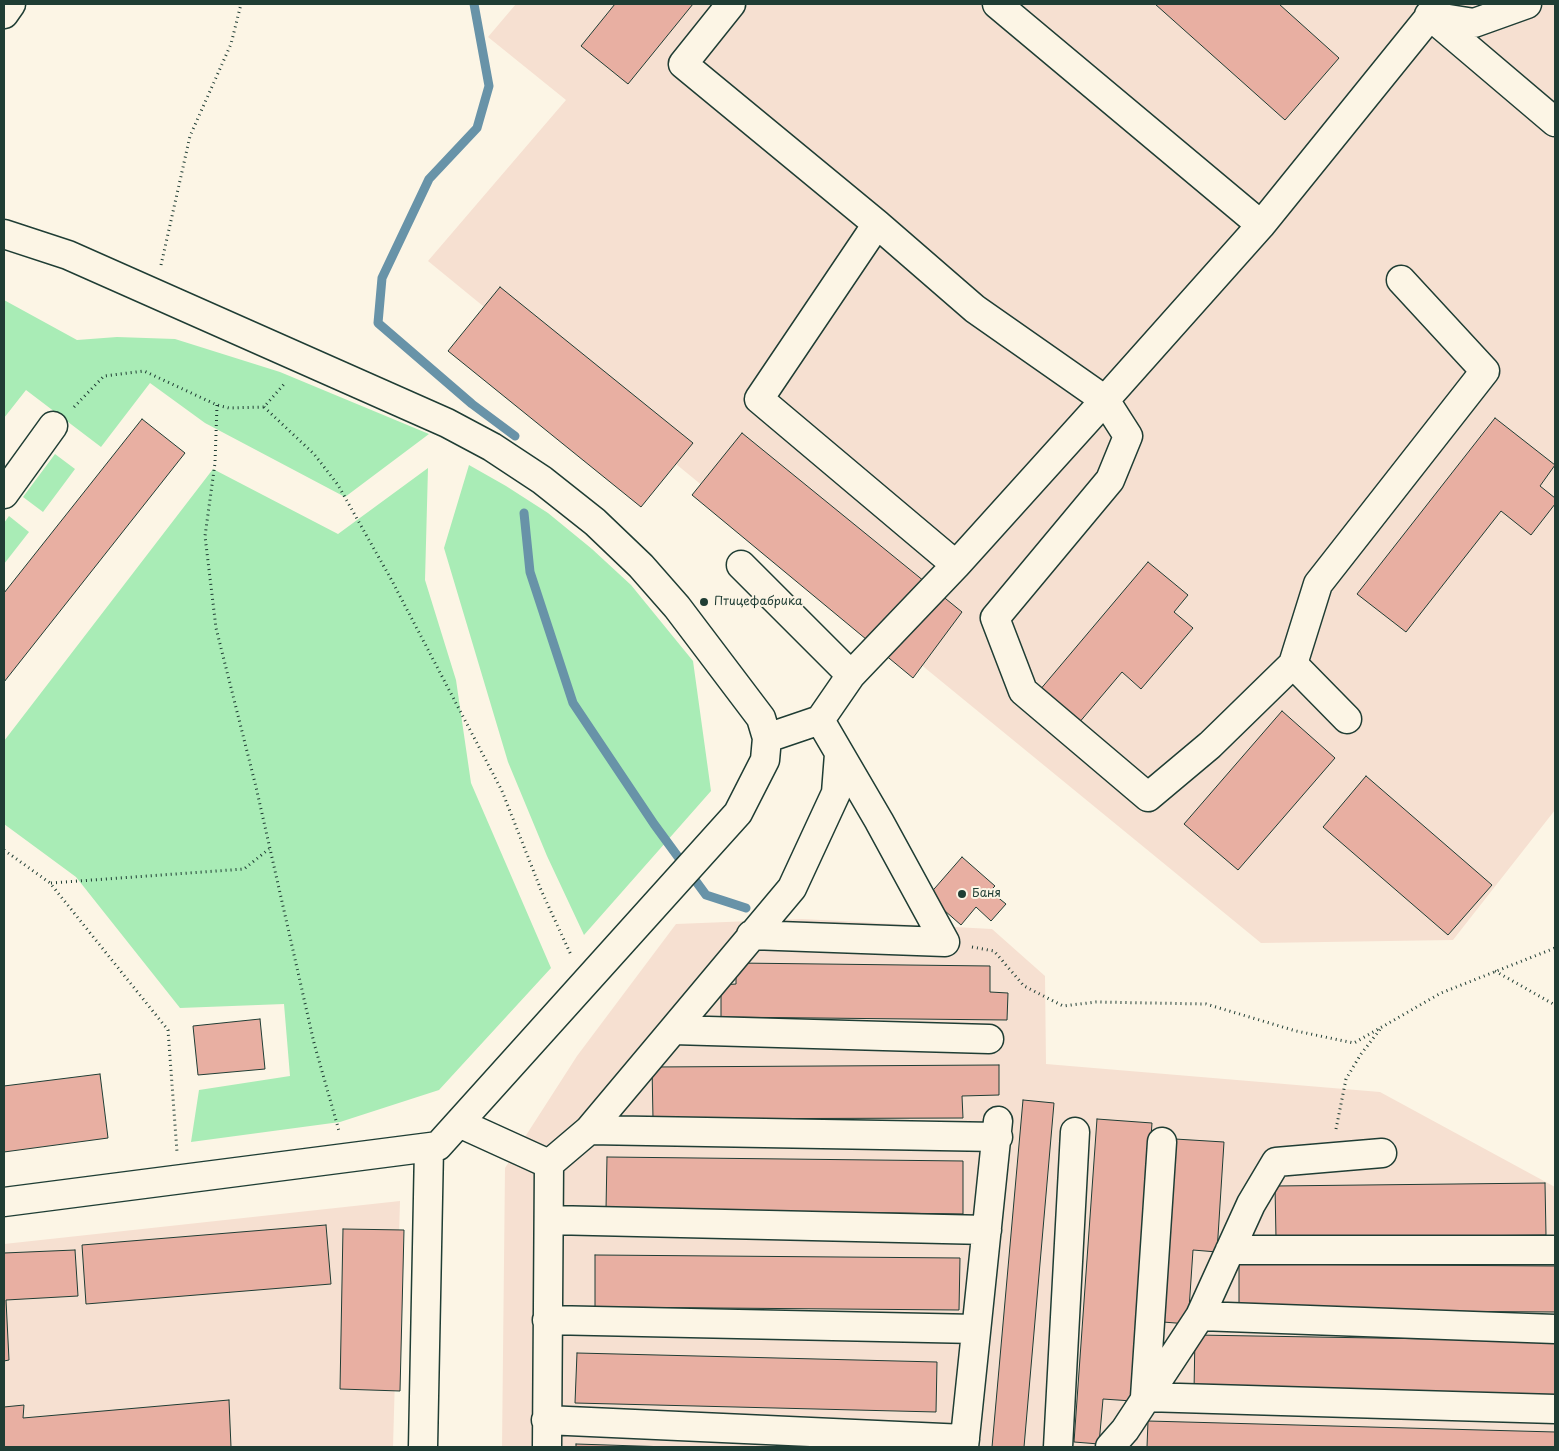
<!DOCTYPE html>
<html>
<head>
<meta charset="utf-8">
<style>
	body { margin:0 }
	#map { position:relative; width:1559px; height:1451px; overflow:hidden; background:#fcf5e5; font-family:"Playpen Sans",sans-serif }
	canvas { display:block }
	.frame { position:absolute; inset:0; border:5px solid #1f3d34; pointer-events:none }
</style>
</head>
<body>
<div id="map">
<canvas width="1559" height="1451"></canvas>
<div class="frame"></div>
</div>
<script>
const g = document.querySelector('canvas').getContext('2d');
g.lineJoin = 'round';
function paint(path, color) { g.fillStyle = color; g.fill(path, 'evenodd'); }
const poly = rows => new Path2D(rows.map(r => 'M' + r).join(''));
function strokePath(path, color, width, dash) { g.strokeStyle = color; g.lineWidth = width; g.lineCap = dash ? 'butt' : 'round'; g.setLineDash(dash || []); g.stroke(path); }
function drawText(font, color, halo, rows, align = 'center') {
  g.font = font + ' "Playpen Sans",sans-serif'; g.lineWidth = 4; g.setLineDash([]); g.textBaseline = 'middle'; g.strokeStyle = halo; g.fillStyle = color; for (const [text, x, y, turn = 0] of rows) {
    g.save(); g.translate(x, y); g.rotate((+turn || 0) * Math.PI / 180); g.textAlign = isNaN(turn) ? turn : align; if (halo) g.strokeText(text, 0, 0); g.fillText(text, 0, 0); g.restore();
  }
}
paint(poly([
	[516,4,1555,4,1555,810,1453,940,1261,943,428,261,566,100,488,37],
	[802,919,992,929,1045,976,1046,1064,1380,1092,1555,1187,1555,1447,502,1447,505,1168,577,1056,676,924],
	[400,1201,393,1447,4,1447,4,1244]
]), '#f6e0d1');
paint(poly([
	[4,300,77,340,117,337,175,339,280,372,429,434,345,497,205,423,150,383,101,447,26,390,4,418],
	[55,454,75,469,43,512,23,497],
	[469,465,506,486,548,513,592,549,631,585,693,661,711,791,584,935,547,856,508,762,444,548],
	[428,468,425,580,456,680,471,783,551,968,439,1090,340,1122,191,1142,199,1090,290,1076,284,1004,180,1008,76,877,4,824,4,741,213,469,338,534],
	[9,516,29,532,4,564,4,523]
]), '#a9ecb6');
strokePath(poly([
	[474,4,489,86,477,128,429,179,382,278,378,323,472,404,515,436],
	[524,513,530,572,573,703,654,824,706,895,746,908]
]), '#6893a8', 9);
const building = poly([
	[615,4,693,4,628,84,581,46,615,4],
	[1155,4,1279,4,1339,58,1285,120,1155,4],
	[500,287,693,443,641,507,448,351,500,287],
	[1495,418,1555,465,1540,486,1555,498,1555,504,1531,535,1501,511,1406,632,1357,594,1495,418],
	[142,419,185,453,4,682,4,593,142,419],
	[742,433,962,612,913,678,692,495,742,433],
	[1148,562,1188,595,1174,612,1193,628,1141,689,1122,672,1078,724,1039,691,1148,562],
	[1282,711,1335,758,1238,870,1184,824,1282,711],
	[1366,776,1492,885,1448,935,1323,827,1366,776],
	[962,857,995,886,990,891,1006,904,991,921,976,907,961,925,928,896,962,857],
	[736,963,990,966,990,992,1008,993,1007,1020,721,1017,721,985,736,984,736,963],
	[260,1019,265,1069,198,1075,193,1026,260,1019],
	[999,1065,999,1095,962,1096,963,1118,653,1119,652,1067,999,1065],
	[100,1074,108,1138,4,1152,4,1086,100,1074],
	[1023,1100,1054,1103,1024,1447,992,1447,1023,1100],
	[1097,1119,1152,1123,1132,1401,1103,1399,1099,1444,1074,1442,1097,1119],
	[1175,1139,1224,1142,1217,1252,1193,1250,1188,1324,1163,1322,1175,1139],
	[607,1157,963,1161,963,1214,606,1209,607,1157],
	[1545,1183,1546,1235,1276,1238,1275,1186,1545,1183],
	[326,1225,331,1284,86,1304,82,1245,326,1225],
	[343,1229,404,1230,400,1391,340,1389,343,1229],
	[75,1250,78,1296,6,1300,9,1360,4,1361,4,1253,75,1250],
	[595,1255,960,1258,959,1310,595,1307,595,1255],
	[1239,1264,1555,1266,1555,1312,1239,1310,1239,1264],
	[1195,1335,1555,1341,1555,1397,1194,1391,1195,1335],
	[577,1353,937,1362,936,1412,575,1403,577,1353],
	[229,1400,231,1447,4,1447,4,1407,24,1405,23,1418,229,1400],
	[1148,1421,1555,1432,1555,1447,1147,1447,1148,1421],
	[576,1444,669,1447,576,1447,576,1444]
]);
paint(building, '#e8afa2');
strokePath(building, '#1f3d34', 1);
const minor = poly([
	[731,4,683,64,877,224,759,399,956,565,1105,400,1128,436,1110,480,995,618,1023,691,1148,797,1210,745,1293,664],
	[997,4,1261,225,1430,16,1474,23,1527,4],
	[4,14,11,4],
	[1429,15,1555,122],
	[877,224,975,309,1105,400,1261,225],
	[4,234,68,255,447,423,492,447,542,480,595,522,641,566,677,607,761,718,767,738,765,760,738,813,438,1146,4,1202],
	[4,494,53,426],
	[741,565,851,675,820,720,767,738],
	[851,675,956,565],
	[1347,719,1293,664,1318,584,1485,371,1401,280],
	[820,720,879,821,945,942],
	[751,935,945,942],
	[673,1030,792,888,836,793,839,754],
	[459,1123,549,1164,547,1447],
	[589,1130,998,1137],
	[1162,1142,1145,1397,1555,1409],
	[549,1164,589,1130,673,1030,989,1039],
	[550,1220,987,1230],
	[1230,1250,1555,1250],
	[1200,1316,1555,1329],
	[547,1320,976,1329],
	[546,1420,965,1439],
	[423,1447,429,1148],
	[964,1447,998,1121],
	[1058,1447,1075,1132],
	[1110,1447,1125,1430,1200,1316,1251,1204,1276,1162,1382,1153]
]);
strokePath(minor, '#1f3d34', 31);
strokePath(poly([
	[161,265,190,136,231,44,241,4],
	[217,405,215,463,205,536,216,628,256,787,314,1043,339,1131],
	[74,407,104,376,144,371,217,405,229,408,264,407,285,383],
	[264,407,314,454,338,485,391,579,502,791,541,890,571,955],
	[4,850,50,883,168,1030,177,1152],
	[51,883,244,869,269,849],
	[972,947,994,951,1024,986,1063,1006,1096,1002,1206,1004,1296,1031,1354,1043,1441,993,1555,948],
	[1495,971,1555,1005],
	[1336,1129,1346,1079,1361,1054,1382,1027]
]), '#1f3d34', 3, [1, 4]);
strokePath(minor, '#fcf5e5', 28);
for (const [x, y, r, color] of [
	[704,602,5,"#1f3d34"],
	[962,894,5,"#1f3d34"]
]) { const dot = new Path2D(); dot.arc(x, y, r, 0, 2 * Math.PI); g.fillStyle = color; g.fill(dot); strokePath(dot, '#fcf5e5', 2); }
drawText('12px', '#1f3d34', '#fcf5e5', [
	["Птицефабрика",714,602],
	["Баня",972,894]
], 'left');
</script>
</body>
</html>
